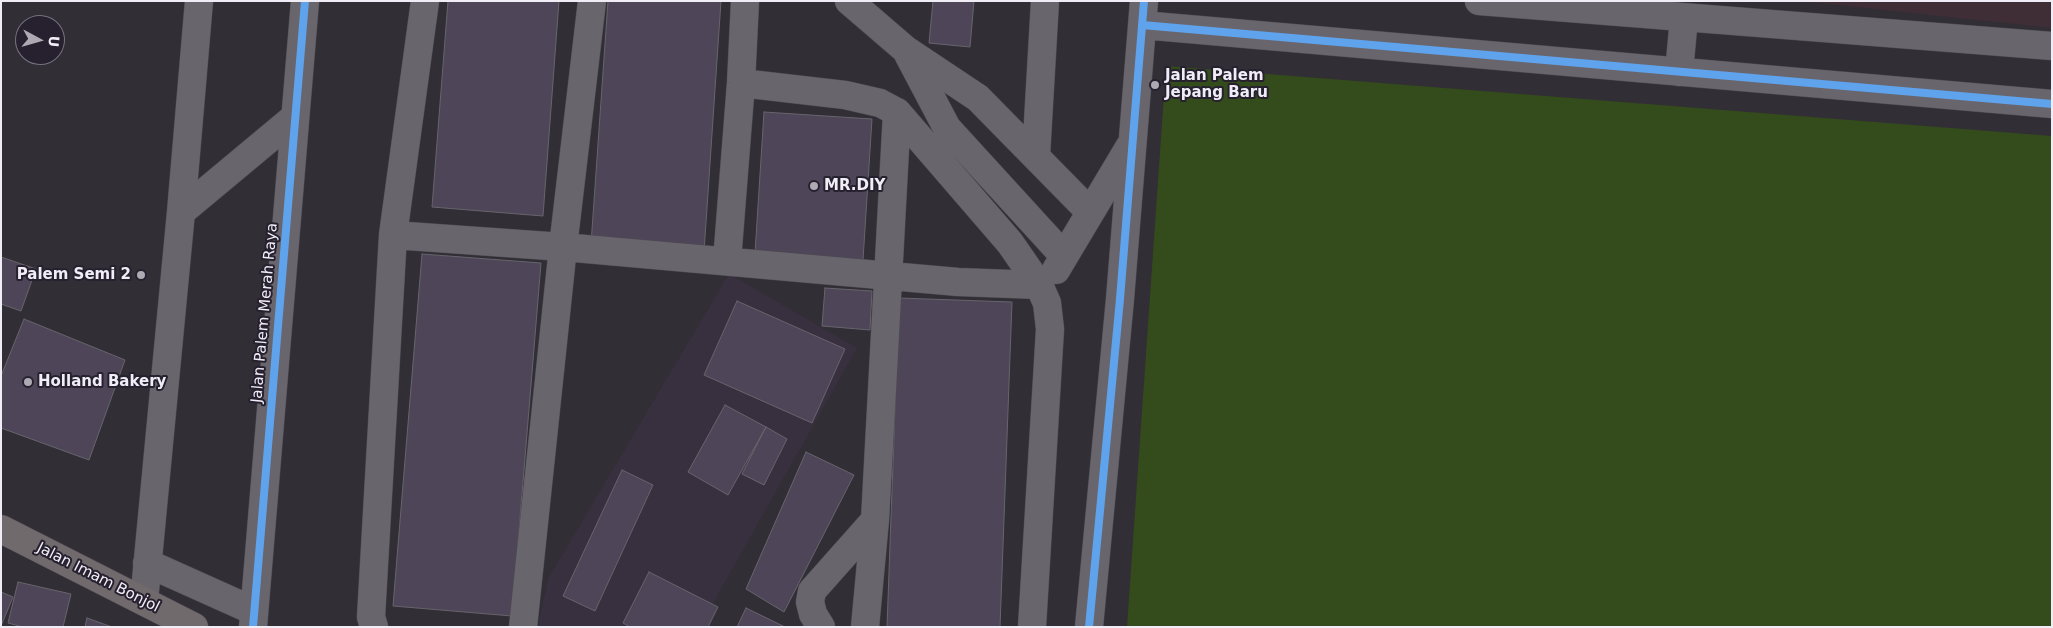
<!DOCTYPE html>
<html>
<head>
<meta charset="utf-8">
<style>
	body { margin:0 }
	#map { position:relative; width:2053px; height:628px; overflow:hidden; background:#312e36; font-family:"DejaVu Sans",sans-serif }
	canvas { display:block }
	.frame { position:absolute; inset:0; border:2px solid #f1edf7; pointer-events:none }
	.north { position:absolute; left:15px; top:15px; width:50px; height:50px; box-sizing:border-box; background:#26202f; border:1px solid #77727f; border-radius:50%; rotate:96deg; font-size:14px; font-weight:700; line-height:20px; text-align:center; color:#f1edf7 }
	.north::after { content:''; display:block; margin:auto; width:18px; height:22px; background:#aeaab3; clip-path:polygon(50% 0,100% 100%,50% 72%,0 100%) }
</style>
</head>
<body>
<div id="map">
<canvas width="2053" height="628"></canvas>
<div class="frame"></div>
<div class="north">U</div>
</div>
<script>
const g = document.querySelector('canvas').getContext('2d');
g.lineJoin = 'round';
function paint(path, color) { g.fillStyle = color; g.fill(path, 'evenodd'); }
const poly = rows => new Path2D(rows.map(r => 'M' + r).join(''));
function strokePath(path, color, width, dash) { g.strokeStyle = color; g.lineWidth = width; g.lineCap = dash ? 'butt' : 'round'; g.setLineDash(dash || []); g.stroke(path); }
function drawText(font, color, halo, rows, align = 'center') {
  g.font = font + ' "DejaVu Sans",sans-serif'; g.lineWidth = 4; g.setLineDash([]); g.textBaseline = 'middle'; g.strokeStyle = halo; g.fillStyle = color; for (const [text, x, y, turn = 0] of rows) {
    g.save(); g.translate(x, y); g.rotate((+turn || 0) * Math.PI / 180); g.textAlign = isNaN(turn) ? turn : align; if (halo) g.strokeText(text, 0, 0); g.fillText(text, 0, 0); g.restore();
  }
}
paint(poly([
	[1800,1,2052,1,2052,28]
]), '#3f2e35');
paint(poly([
	[729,274,857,348,714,601,701,627,538,627,548,579]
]), '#39303f');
paint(poly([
	[1166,66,2052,136,2052,627,1127,627]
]), '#344b1b');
const building = poly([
	[448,1,559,1,543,216,432,207,448,1],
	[608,1,721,1,704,252,591,244,608,1],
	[933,1,974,1,970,47,929,43,933,1],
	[764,112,872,119,863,260,755,253,764,112],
	[422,254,541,263,512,616,393,606,422,254],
	[1,257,36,269,21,311,1,304,1,257],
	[825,288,872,291,870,330,822,326,825,288],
	[899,298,1012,302,1000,627,887,627,899,298],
	[737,301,845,349,812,423,704,375,737,301],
	[24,319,125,360,89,460,1,428,1,376,24,319],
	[725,405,766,427,728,495,688,472,725,405],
	[766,427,787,439,764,485,742,474,766,427],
	[806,452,854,475,784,612,746,589,806,452],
	[622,470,653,485,595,611,563,596,622,470],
	[649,572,718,607,708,627,630,627,623,623,649,572],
	[18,582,71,594,63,627,23,627,8,623,18,582],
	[1,592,13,597,1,626,1,592],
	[746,608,785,627,737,627,746,608],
	[87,618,112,627,85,627,87,618]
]);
paint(building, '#4e4658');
strokePath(building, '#67646c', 1);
const minor = poly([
	[849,1,906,50,978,98,1090,212],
	[1479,1,2052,46],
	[1142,25,2052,104],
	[908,54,947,128,1064,256],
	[1679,72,1684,18],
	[741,83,845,95,880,103,897,112,1010,243,1039,285,1047,303,1050,329,1032,627],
	[1036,156,1045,1],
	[181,212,295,117],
	[393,235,563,247,958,282,1039,285],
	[727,261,741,83,745,1],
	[1056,270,1130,146],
	[147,563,254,611],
	[144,601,181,212,199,1],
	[253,627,305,1],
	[374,627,371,617,393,235,425,1],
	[523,627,563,247,592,1],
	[821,627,813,614,810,602,812,591,875,520],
	[865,627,875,520,897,112],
	[1089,627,1120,299,1144,1]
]);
const major = poly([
	[1,529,194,627]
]);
strokePath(minor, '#4d4a51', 29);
strokePath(major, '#4d4a51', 29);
strokePath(minor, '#68656c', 28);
strokePath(major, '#716a6c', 28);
strokePath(poly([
	[1142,25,2052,104],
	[253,627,305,1],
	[1089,627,1120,299,1144,1]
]), '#60a3ed', 8);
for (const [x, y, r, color] of [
	[1155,85,5,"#aeaab3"],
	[814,186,5,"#aeaab3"],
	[141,275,5,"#aeaab3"],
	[28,382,5,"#aeaab3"]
]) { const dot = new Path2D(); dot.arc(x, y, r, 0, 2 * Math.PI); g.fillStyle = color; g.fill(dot); strokePath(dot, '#26202f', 2); }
drawText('bold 15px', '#f1edf7', '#26202f', [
	["Jalan Palem",1165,76],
	["Jepang Baru",1165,93],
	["MR.DIY",824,186],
	["Palem Semi 2",131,275,"right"],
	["Holland Bakery",38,382]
], 'left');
drawText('15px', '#f1edf7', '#26202f', [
	["Jalan Palem Merah Raya",265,313,-85],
	["Jalan Imam Bonjol",98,578,27]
]);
</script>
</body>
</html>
